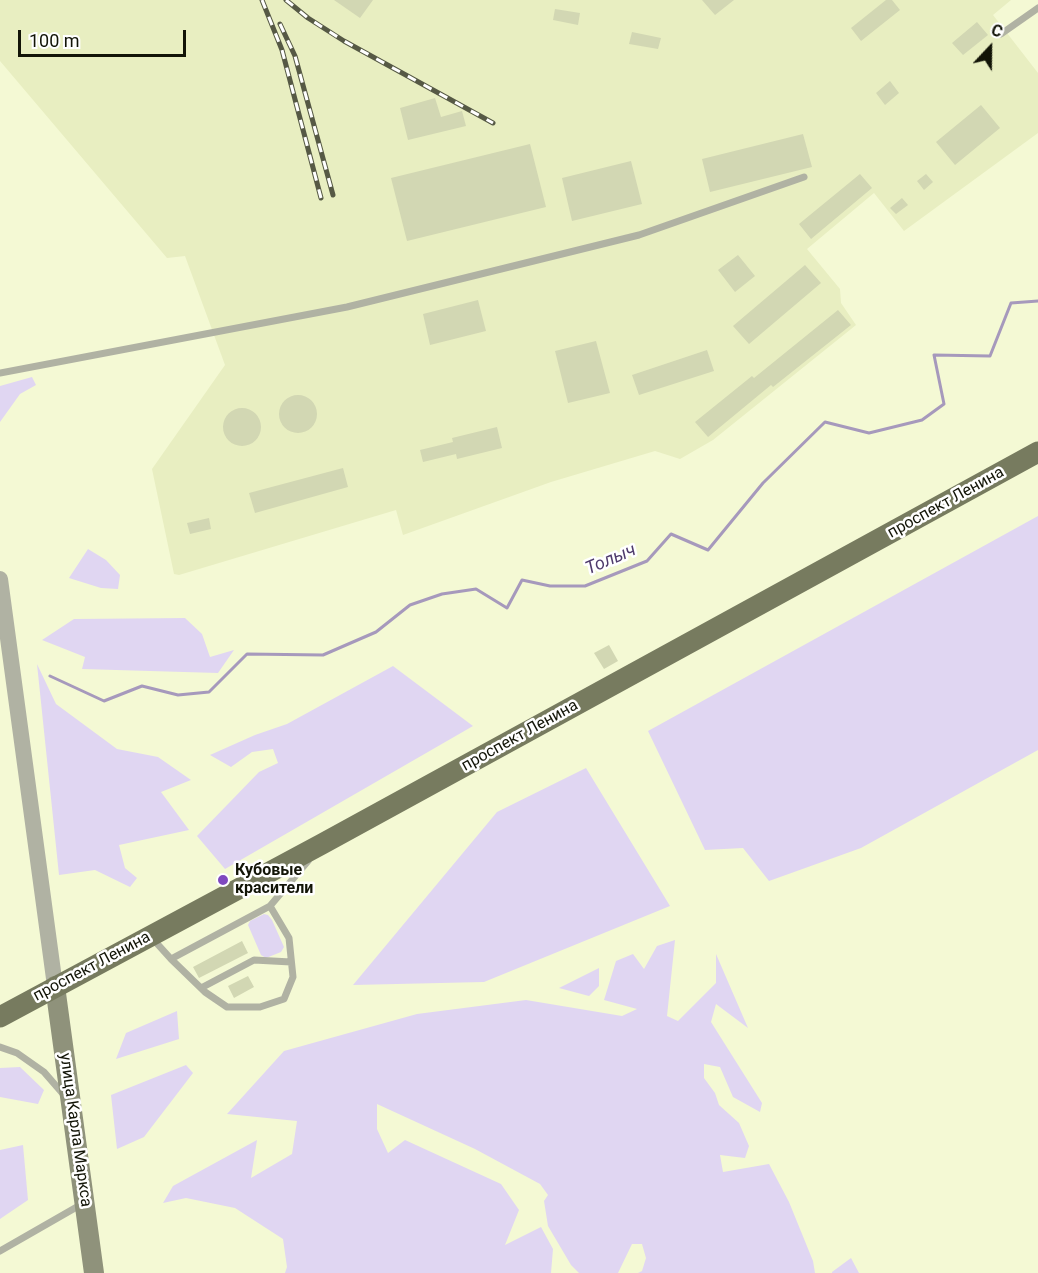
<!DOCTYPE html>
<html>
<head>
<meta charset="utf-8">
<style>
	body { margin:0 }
	#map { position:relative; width:1038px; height:1273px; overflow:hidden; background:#f4f9d4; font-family:Roboto,sans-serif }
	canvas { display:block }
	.north { position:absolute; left:960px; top:18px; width:60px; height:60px; -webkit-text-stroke:4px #fff; paint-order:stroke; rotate:22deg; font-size:16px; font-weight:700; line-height:24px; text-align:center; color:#121407 }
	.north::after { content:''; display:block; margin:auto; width:21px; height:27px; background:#121407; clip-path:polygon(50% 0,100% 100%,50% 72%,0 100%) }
	.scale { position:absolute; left:18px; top:30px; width:168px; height:27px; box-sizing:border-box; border:3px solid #121407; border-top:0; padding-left:8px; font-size:18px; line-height:21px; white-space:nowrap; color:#121407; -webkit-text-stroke:4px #fff; paint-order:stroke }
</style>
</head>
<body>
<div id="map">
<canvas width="1038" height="1273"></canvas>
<div class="north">С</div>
<div class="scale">100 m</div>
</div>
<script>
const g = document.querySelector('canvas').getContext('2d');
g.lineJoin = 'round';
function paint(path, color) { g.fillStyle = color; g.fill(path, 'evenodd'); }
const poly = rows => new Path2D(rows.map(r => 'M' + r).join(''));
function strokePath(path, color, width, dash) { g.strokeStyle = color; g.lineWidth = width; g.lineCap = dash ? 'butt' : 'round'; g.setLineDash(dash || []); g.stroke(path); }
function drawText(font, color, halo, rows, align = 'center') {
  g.font = font + ' Roboto,sans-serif'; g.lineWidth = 5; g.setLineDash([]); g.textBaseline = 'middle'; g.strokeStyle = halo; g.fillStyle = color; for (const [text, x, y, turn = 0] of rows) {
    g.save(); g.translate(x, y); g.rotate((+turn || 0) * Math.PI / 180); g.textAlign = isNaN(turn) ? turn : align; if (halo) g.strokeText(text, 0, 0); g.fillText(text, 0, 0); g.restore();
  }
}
paint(poly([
	[0,0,1011,0,993,15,1038,73,1038,133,904,231,874,193,807,249,840,289,841,303,856,325,713,440,680,459,655,451,551,482,403,535,396,510,179,575,174,574,152,469,225,365,185,256,167,258,0,61]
]), '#e8eec1');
paint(poly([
	[32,377,36,385,20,394,0,422,0,386],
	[1038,516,1038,750,861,848,769,881,743,848,705,850,648,731],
	[88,549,106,560,120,575,118,589,101,588,69,578],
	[185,618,202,634,210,657,234,650,218,673,82,669,85,657,42,640,74,619],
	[37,664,56,704,117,749,158,757,191,780,161,792,189,830,119,845,125,868,137,878,130,887,95,870,59,875],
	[393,666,473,726,225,869,197,836,259,772,278,763,273,749,252,752,231,767,210,755,255,735,287,724],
	[586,768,670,906,484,982,353,985,497,812],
	[264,914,268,915,272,920,284,947,281,952,266,958,261,955,248,925,250,921],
	[675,940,667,1016,678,1021,716,983,716,954,748,1028,716,1004,711,1022,762,1103,760,1112,733,1097,720,1067,704,1064,704,1078,715,1093,719,1105,739,1123,749,1146,745,1158,720,1155,723,1172,769,1164,789,1202,813,1261,815,1273,638,1273,642,1271,646,1258,642,1244,632,1244,618,1273,579,1273,571,1265,548,1226,544,1201,548,1195,540,1184,475,1149,377,1104,377,1129,388,1153,405,1140,501,1184,519,1210,505,1245,541,1227,553,1249,551,1273,285,1273,287,1267,283,1239,235,1208,186,1198,163,1203,173,1186,257,1140,251,1178,292,1154,297,1121,227,1114,284,1051,417,1014,526,1000,622,1016,637,1009,604,1000,616,961,633,954,644,969,657,946],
	[599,968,599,986,589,996,559,988],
	[177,1011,179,1039,116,1059,126,1033],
	[186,1065,193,1073,144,1137,117,1149,111,1095],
	[20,1067,44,1090,38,1104,0,1097,0,1068],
	[23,1145,28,1200,0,1219,0,1150],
	[851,1258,859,1273,832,1273,832,1272]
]), '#e0d6f2');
strokePath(poly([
	[50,676,104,701,142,686,178,695,209,692,247,654,323,655,376,632,410,605,442,594,476,589,507,608,522,580,550,586,585,586,647,561,671,534,708,550,763,483,825,422,869,433,922,420,944,404,934,355,990,356,1011,303,1038,301]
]), '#a699bc', 3);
paint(poly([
	[334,0,373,0,360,18],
	[702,0,734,0,715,15],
	[886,0,892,0,900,10,861,41,851,28],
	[555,9,580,13,578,25,553,20],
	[977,22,988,35,963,55,952,43],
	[632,32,661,38,658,49,629,44],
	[890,81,899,93,885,105,876,93],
	[435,98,441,117,462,111,466,126,408,140,400,108],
	[981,105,1000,128,955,165,936,142],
	[803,134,812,167,710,192,702,159],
	[530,144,546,207,407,241,391,178],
	[631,161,642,204,572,221,562,178],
	[860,174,872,188,811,239,799,224],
	[926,174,933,182,924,190,917,181],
	[902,198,908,205,896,214,890,208],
	[738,255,755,276,735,292,718,270],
	[805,265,821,283,749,344,733,326],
	[478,300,486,331,430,345,423,314],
	[838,310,851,325,773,387,771,385,708,437,695,422,752,376,754,378],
	[596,341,610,393,568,403,555,351],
	[707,350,714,371,639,395,632,375],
	'279 414a19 19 0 1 1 38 0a19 19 0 1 1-38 0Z',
	'223 427a19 19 0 1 1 38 0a19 19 0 1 1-38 0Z',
	[497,427,502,448,457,459,456,454,423,462,420,450,453,442,452,438],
	[343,468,348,487,255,513,249,493],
	[209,518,211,529,190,534,187,523],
	[609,645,618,661,604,669,594,653],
	[242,941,248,953,199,978,193,967],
	[248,976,254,987,234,998,228,986]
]), '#d2d7b3');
strokePath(poly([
	[1001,34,1038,8],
	[0,373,347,307,639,235,804,177],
	[152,938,171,959,270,906,308,861],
	[171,959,205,992,227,1007,260,1007,284,999,293,977,289,938,270,906],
	[201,988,254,960,291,962],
	[0,1047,17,1053,44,1072,64,1095],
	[0,1251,82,1204]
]), '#b0b2a3', 7);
strokePath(poly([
	[0,579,55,986]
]), '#b0b2a3', 16);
strokePath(poly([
	[55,986,94,1273]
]), '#8f927b', 20);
strokePath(poly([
	[0,1017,322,844,1038,452]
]), '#777b5f', 21);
const rail = poly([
	[262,0,282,50,321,198],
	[286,0,308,18,344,41,493,123],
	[280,24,295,56,333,195]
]);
strokePath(rail, '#565945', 5);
strokePath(rail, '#fff', 3, [9]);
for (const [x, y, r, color] of [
	[223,880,6,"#7f48bf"]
]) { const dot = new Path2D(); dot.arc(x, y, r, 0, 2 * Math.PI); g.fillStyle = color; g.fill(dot); strokePath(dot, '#fff', 2); }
drawText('16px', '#121407', '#fff', [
	["проспект Ленина",946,503,-29],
	["проспект Ленина",520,736,-29],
	["проспект Ленина",92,967,-28],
	["улица Карла Маркса",75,1130,82]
]);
drawText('bold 16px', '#121407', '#fff', [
	["Кубовые",235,871],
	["красители",235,889]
], 'left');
drawText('italic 18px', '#4f3b6c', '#fff', [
	["Толыч",611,560,-23]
]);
</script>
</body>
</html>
